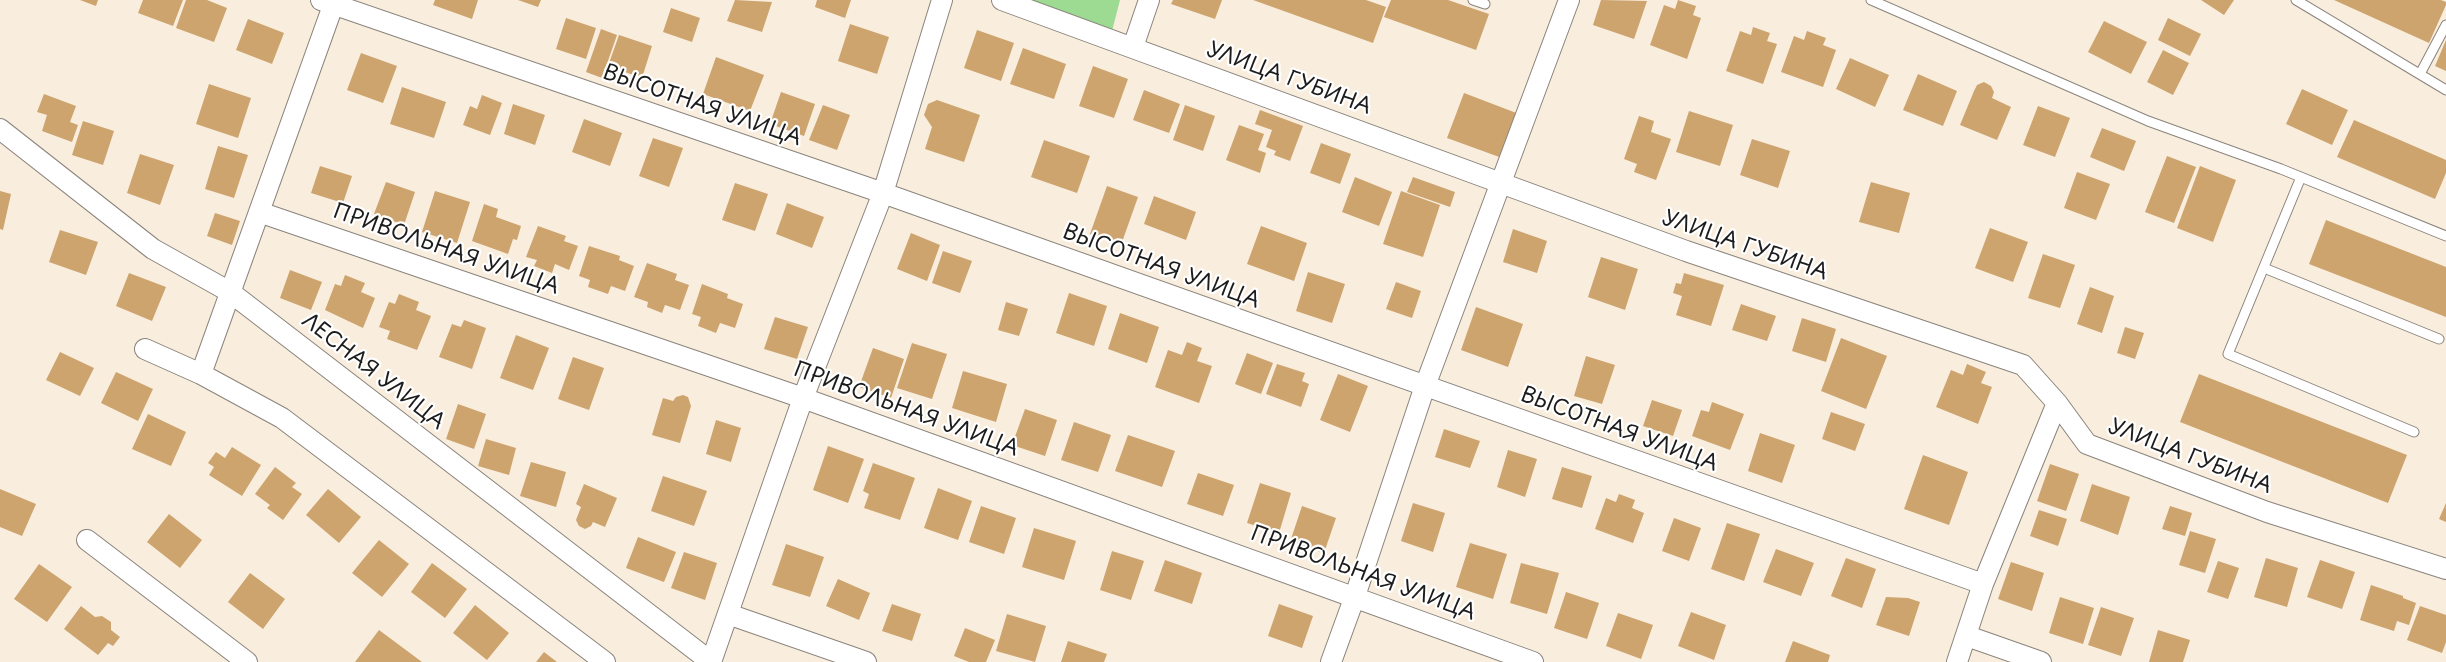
<!DOCTYPE html>
<html>
<head>
<meta charset="utf-8">
<style>
	body { margin:0 }
	canvas { display:block; background:#f9eddd }
</style>
</head>
<body>
<canvas width="2446" height="662"></canvas>
<script>
const g = document.querySelector('canvas').getContext('2d');
g.lineJoin = 'round';
function paint(path, color) { g.fillStyle = color; g.fill(path, 'evenodd'); }
const poly = rows => new Path2D(rows.map(r => 'M' + r).join(''));
function strokePath(path, color, width, dash) { g.strokeStyle = color; g.lineWidth = width; g.lineCap = dash ? 'butt' : 'round'; g.setLineDash(dash || []); g.stroke(path); }
function drawText(font, color, halo, rows, align = 'center') {
  g.font = font + ' "Playpen Sans",sans-serif'; g.lineWidth = 4.5; g.setLineDash([]); g.textBaseline = 'middle'; g.strokeStyle = halo; g.fillStyle = color; for (const [text, x, y, turn = 0] of rows) {
    g.save(); g.translate(x, y); g.rotate((+turn || 0) * Math.PI / 180); g.textAlign = isNaN(turn) ? turn : align; if (halo) g.strokeText(text, 0, 0); g.fillText(text, 0, 0); g.restore();
  }
}
paint(poly([
	[1031,0,1120,0,1112,31]
]), '#9cdb91');
paint(poly([
	[80,0,98,0,96,6],
	[143,0,183,0,173,26,138,13],
	[186,0,207,0,227,8,214,42,176,28],
	[435,0,478,0,472,19,433,5],
	[518,0,541,0,538,7],
	[735,0,772,2,762,32,727,21],
	[817,0,851,0,845,18,815,7],
	[1173,0,1222,0,1215,19,1171,4],
	[1253,0,1366,0,1386,7,1373,43],
	[1391,0,1448,0,1489,14,1476,50,1384,17],
	[1601,0,1647,1,1634,39,1593,25],
	[1678,0,1696,6,1693,15,1701,18,1687,59,1650,45,1664,5,1675,9],
	[2201,0,2234,0,2224,15],
	[2334,0,2441,0,2446,2,2446,5,2429,43],
	[671,8,700,18,692,42,663,32],
	[566,18,596,28,586,59,556,49],
	[2168,18,2201,34,2190,56,2158,40],
	[248,19,284,33,272,64,236,50],
	[2104,21,2147,42,2131,74,2088,52],
	[850,24,889,37,877,74,838,61],
	[1753,27,1770,33,1767,41,1777,44,1763,84,1726,71,1740,31,1751,35],
	[601,29,617,35,602,78,586,72],
	[977,30,1014,43,1001,81,964,68],
	[1807,31,1826,38,1823,45,1836,50,1823,87,1781,72,1794,36,1804,40],
	[619,35,652,46,642,78,608,66],
	[2446,40,2446,71,2435,66],
	[1023,48,1066,64,1054,99,1010,84],
	[2163,50,2189,63,2173,95,2147,82],
	[361,53,397,66,383,103,347,90],
	[716,57,764,75,750,111,703,94],
	[1850,58,1889,75,1875,107,1836,89],
	[1093,66,1128,79,1114,118,1079,106],
	[1918,74,1957,91,1943,126,1903,110],
	[1984,82,1991,86,1994,92,1992,98,2011,107,1997,140,1960,125,1974,91,1977,85],
	[209,84,251,98,238,138,196,124],
	[402,87,446,102,434,138,390,124],
	[2302,89,2348,110,2332,145,2286,124],
	[1144,90,1180,104,1169,133,1133,120],
	[781,92,815,104,804,136,770,124],
	[1464,93,1519,114,1502,158,1447,138],
	[44,94,76,106,70,122,78,125,72,142,42,131,47,115,37,112],
	[482,95,502,103,490,135,463,125,470,106,477,109],
	[937,100,980,115,964,162,925,149,932,127,924,115,928,104],
	[513,104,545,115,535,145,504,134],
	[823,105,850,115,837,150,809,140],
	[1185,105,1215,116,1203,151,1173,140],
	[2038,106,2070,118,2055,157,2023,145],
	[1260,110,1303,126,1290,161,1274,155,1276,151,1266,147,1272,130,1255,124],
	[1689,111,1733,125,1720,166,1676,152],
	[1639,116,1654,121,1651,132,1671,139,1656,180,1634,172,1637,164,1624,159],
	[584,119,622,133,610,166,572,152],
	[2354,120,2446,160,2446,173,2435,199,2337,157],
	[83,121,114,131,103,165,72,155],
	[1239,125,1264,134,1258,150,1266,153,1260,173,1226,160],
	[2102,128,2136,141,2124,171,2090,157],
	[653,138,683,148,669,187,639,176],
	[1752,139,1790,151,1778,188,1740,175],
	[1044,140,1090,156,1077,193,1031,177],
	[1321,143,1351,154,1340,184,1310,173],
	[218,146,248,155,234,198,205,189],
	[140,154,174,165,160,205,127,193],
	[2167,156,2196,167,2174,223,2145,212],
	[320,166,352,176,343,203,311,193],
	[2200,166,2236,180,2213,242,2177,228],
	[2077,172,2110,184,2096,220,2064,208],
	[1355,177,1392,192,1379,226,1342,212],
	[1413,177,1455,192,1450,207,1407,192],
	[386,182,415,192,404,225,374,214],
	[1871,182,1910,193,1899,233,1859,222],
	[735,183,768,194,755,231,722,220],
	[1107,186,1138,197,1121,245,1090,234],
	[0,191,11,194,3,230,0,229],
	[435,191,470,202,457,243,422,232],
	[1401,191,1440,205,1423,257,1383,244],
	[1154,196,1196,212,1186,240,1144,224],
	[787,203,824,217,812,248,776,234],
	[484,204,498,209,496,217,521,226,517,240,513,239,508,254,472,241],
	[215,213,240,221,232,245,207,236],
	[2326,220,2446,267,2446,317,2309,264],
	[538,226,566,236,564,241,578,246,569,270,555,264,552,273,534,266,537,260,526,257],
	[1261,226,1307,243,1294,281,1247,264],
	[1990,228,2028,242,2013,282,1975,268],
	[1513,229,1547,241,1537,273,1503,262],
	[60,230,98,242,86,275,49,262],
	[911,233,940,245,927,281,897,269],
	[589,246,620,256,619,260,634,266,625,291,611,286,608,294,588,287,590,280,579,276],
	[943,251,972,261,960,293,932,283],
	[2043,254,2075,265,2060,308,2028,298],
	[1601,257,1638,269,1625,310,1588,297],
	[647,263,677,274,675,280,689,285,680,310,665,305,662,313,647,307,648,302,634,297],
	[290,270,322,282,311,310,280,298],
	[1308,272,1345,284,1332,323,1296,311],
	[129,273,166,287,152,321,116,306],
	[1684,273,1724,285,1711,326,1676,315,1682,296,1673,293,1676,283,1681,284],
	[345,275,365,283,361,292,375,298,363,328,325,310,335,284,341,286],
	[1396,282,1421,291,1412,318,1386,309],
	[702,284,728,294,727,298,743,304,735,328,720,323,716,333,698,326,701,317,692,314],
	[2090,287,2114,296,2102,333,2077,324],
	[1069,293,1107,306,1094,346,1056,333],
	[399,294,419,302,416,310,431,316,417,350,387,339,390,331,379,327,389,302,395,304],
	[1006,302,1028,309,1019,336,998,330],
	[1741,304,1776,316,1767,341,1732,330],
	[1476,307,1523,324,1508,367,1461,350],
	[1120,313,1159,327,1147,363,1108,349],
	[775,317,808,327,797,359,764,349],
	[1802,318,1836,329,1826,362,1792,351],
	[464,320,486,328,472,369,439,357,452,324,461,327],
	[2125,327,2144,333,2135,359,2117,353],
	[516,335,549,348,533,390,500,378],
	[1841,338,1887,356,1866,409,1821,391],
	[1187,342,1202,348,1197,361,1212,366,1199,403,1155,387,1168,350,1182,355],
	[912,343,947,354,932,399,897,388],
	[873,348,904,359,891,398,859,387],
	[60,352,94,368,80,396,46,380],
	[1247,353,1273,363,1261,394,1235,384],
	[1586,356,1615,365,1602,404,1574,396],
	[573,357,604,368,589,410,558,399],
	[1277,364,1305,373,1302,381,1309,384,1301,407,1266,394],
	[1967,364,1986,372,1981,383,1992,387,1978,424,1936,407,1951,370,1963,375],
	[963,371,1007,384,996,422,952,408],
	[116,372,153,389,138,421,101,403],
	[1338,374,1368,386,1350,432,1320,420],
	[2199,374,2407,455,2388,503,2180,422],
	[683,395,688,397,691,406,680,443,652,435,663,398,673,401,676,397],
	[1652,400,1682,410,1673,436,1643,426],
	[1712,402,1744,414,1730,450,1692,436,1701,410,1709,412],
	[458,404,486,414,474,449,446,439],
	[1025,409,1057,420,1045,456,1012,445],
	[1831,412,1865,424,1855,451,1822,439],
	[148,414,186,432,171,466,132,449],
	[716,420,741,428,731,462,706,454],
	[1074,422,1111,435,1098,472,1061,460],
	[1444,429,1480,441,1470,468,1435,457],
	[1760,433,1795,445,1782,483,1748,471],
	[1128,435,1175,451,1162,487,1115,471],
	[486,439,516,448,509,475,478,466],
	[828,446,864,459,848,503,813,490],
	[232,447,261,465,242,496,209,475,214,467,208,463,216,452,225,458],
	[1508,450,1537,459,1525,497,1497,487],
	[1923,455,1968,472,1949,525,1904,509],
	[531,462,566,472,556,507,520,496],
	[873,463,915,478,900,520,864,508,869,494,863,491],
	[2050,464,2079,474,2066,511,2037,501],
	[275,467,296,483,292,487,302,494,283,520,267,508,270,505,255,494],
	[1562,467,1592,476,1582,508,1552,499],
	[1198,473,1234,485,1223,516,1187,504],
	[663,476,707,491,694,526,651,511],
	[1260,483,1291,493,1279,533,1247,523],
	[584,484,617,498,605,527,593,522,591,526,585,529,579,526,576,520,581,507,576,504],
	[2092,484,2130,497,2118,535,2080,521],
	[938,488,972,501,958,540,924,528],
	[0,489,36,504,22,536,0,527],
	[328,489,361,517,339,543,306,515],
	[1619,494,1635,500,1632,508,1644,513,1633,543,1595,529,1606,498,1616,502],
	[1413,503,1445,513,1433,552,1401,541],
	[2446,503,2446,522,2439,519],
	[981,506,1016,518,1004,554,969,542],
	[1302,506,1336,518,1324,553,1290,542],
	[2170,506,2192,513,2185,536,2162,529],
	[2039,510,2067,519,2058,546,2030,536],
	[169,514,202,540,180,568,147,542],
	[1674,518,1701,528,1689,561,1662,551],
	[1727,523,1760,534,1744,581,1711,569],
	[1034,528,1076,541,1064,580,1022,567],
	[2190,531,2216,539,2205,573,2179,565],
	[638,537,676,552,664,582,626,568],
	[379,540,409,564,382,597,352,573],
	[1470,543,1507,554,1493,599,1456,587],
	[786,544,824,557,810,597,772,585],
	[1776,549,1814,563,1801,596,1763,582],
	[1112,551,1144,561,1131,600,1100,590],
	[684,552,717,563,705,600,671,588],
	[1846,558,1876,569,1862,608,1831,596],
	[2266,558,2298,568,2287,607,2254,597],
	[1165,560,1202,573,1192,604,1154,591],
	[2320,560,2355,572,2342,609,2307,597],
	[2218,561,2239,568,2228,599,2207,592],
	[2011,562,2044,573,2032,611,1998,599],
	[432,563,467,589,445,618,411,592],
	[1521,563,1559,573,1547,614,1510,603],
	[39,564,72,587,47,622,14,599],
	[250,573,285,599,263,629,228,602],
	[838,579,870,593,859,620,826,606],
	[2371,585,2403,596,2403,598,2416,603,2409,625,2397,621,2394,631,2360,620],
	[1566,592,1599,603,1587,639,1554,628],
	[1886,597,1908,598,1920,602,1909,636,1876,625],
	[2060,597,2094,608,2083,644,2049,633],
	[892,604,921,614,912,641,882,631],
	[1279,604,1313,616,1302,648,1268,636],
	[475,605,509,633,487,660,453,633],
	[81,606,95,617,102,616,111,622,111,630,120,637,113,646,108,643,98,655,64,629],
	[2420,606,2446,615,2446,642,2442,653,2407,640],
	[2101,607,2134,618,2121,656,2088,645],
	[1691,612,1726,625,1714,660,1678,646],
	[1618,613,1653,625,1641,659,1606,646],
	[1007,614,1046,626,1035,662,996,651],
	[965,628,995,640,986,662,969,662,954,656],
	[379,630,422,662,355,662],
	[2158,630,2190,640,2183,662,2149,662],
	[1068,641,1107,654,1104,662,1061,662],
	[1793,641,1830,655,1828,662,1785,662],
	[544,652,557,662,536,662]
]), '#cda46e');
const service = poly([
	[1473,0,1485,4],
	[1871,0,2148,121,2281,169,2446,236],
	[2296,0,2446,90],
	[2420,74,2446,25],
	[2301,177,2228,354,2414,432],
	[2264,268,2439,339]
]);
const minor = poly([
	[321,0,883,193,1983,584],
	[1002,0,1686,251,2023,365,2057,403,2087,444,2267,512,2446,569],
	[1133,47,1149,0],
	[0,129,153,249,230,292,711,662],
	[259,212,803,398,1533,662],
	[145,349,201,374,282,418,605,662],
	[201,374,335,0],
	[87,540,247,662],
	[728,614,866,662],
	[1967,636,2041,662],
	[711,662,803,398,883,193,942,0],
	[1331,662,1355,596,1425,386,1569,0],
	[1957,662,1983,584,2057,403]
]);
strokePath(service, '#8a847c', 11);
strokePath(minor, '#8a847c', 22);
strokePath(service, '#fff', 9);
strokePath(minor, '#fff', 20);
drawText('21px', '#1c1c1c', '#fff', [
	["УЛИЦА ГУБИНА",1289,79,20],
	["ВЫСОТНАЯ УЛИЦА",702,106,19],
	["УЛИЦА ГУБИНА",1745,246,19],
	["ПРИВОЛЬНАЯ УЛИЦА",446,250,19],
	["ВЫСОТНАЯ УЛИЦА",1161,267,20],
	["ЛЕСНАЯ УЛИЦА",373,372,38],
	["ПРИВОЛЬНАЯ УЛИЦА",906,410,20],
	["ВЫСОТНАЯ УЛИЦА",1619,430,20],
	["УЛИЦА ГУБИНА",2190,457,21],
	["ПРИВОЛЬНАЯ УЛИЦА",1363,574,20]
]);
</script>
</body>
</html>
